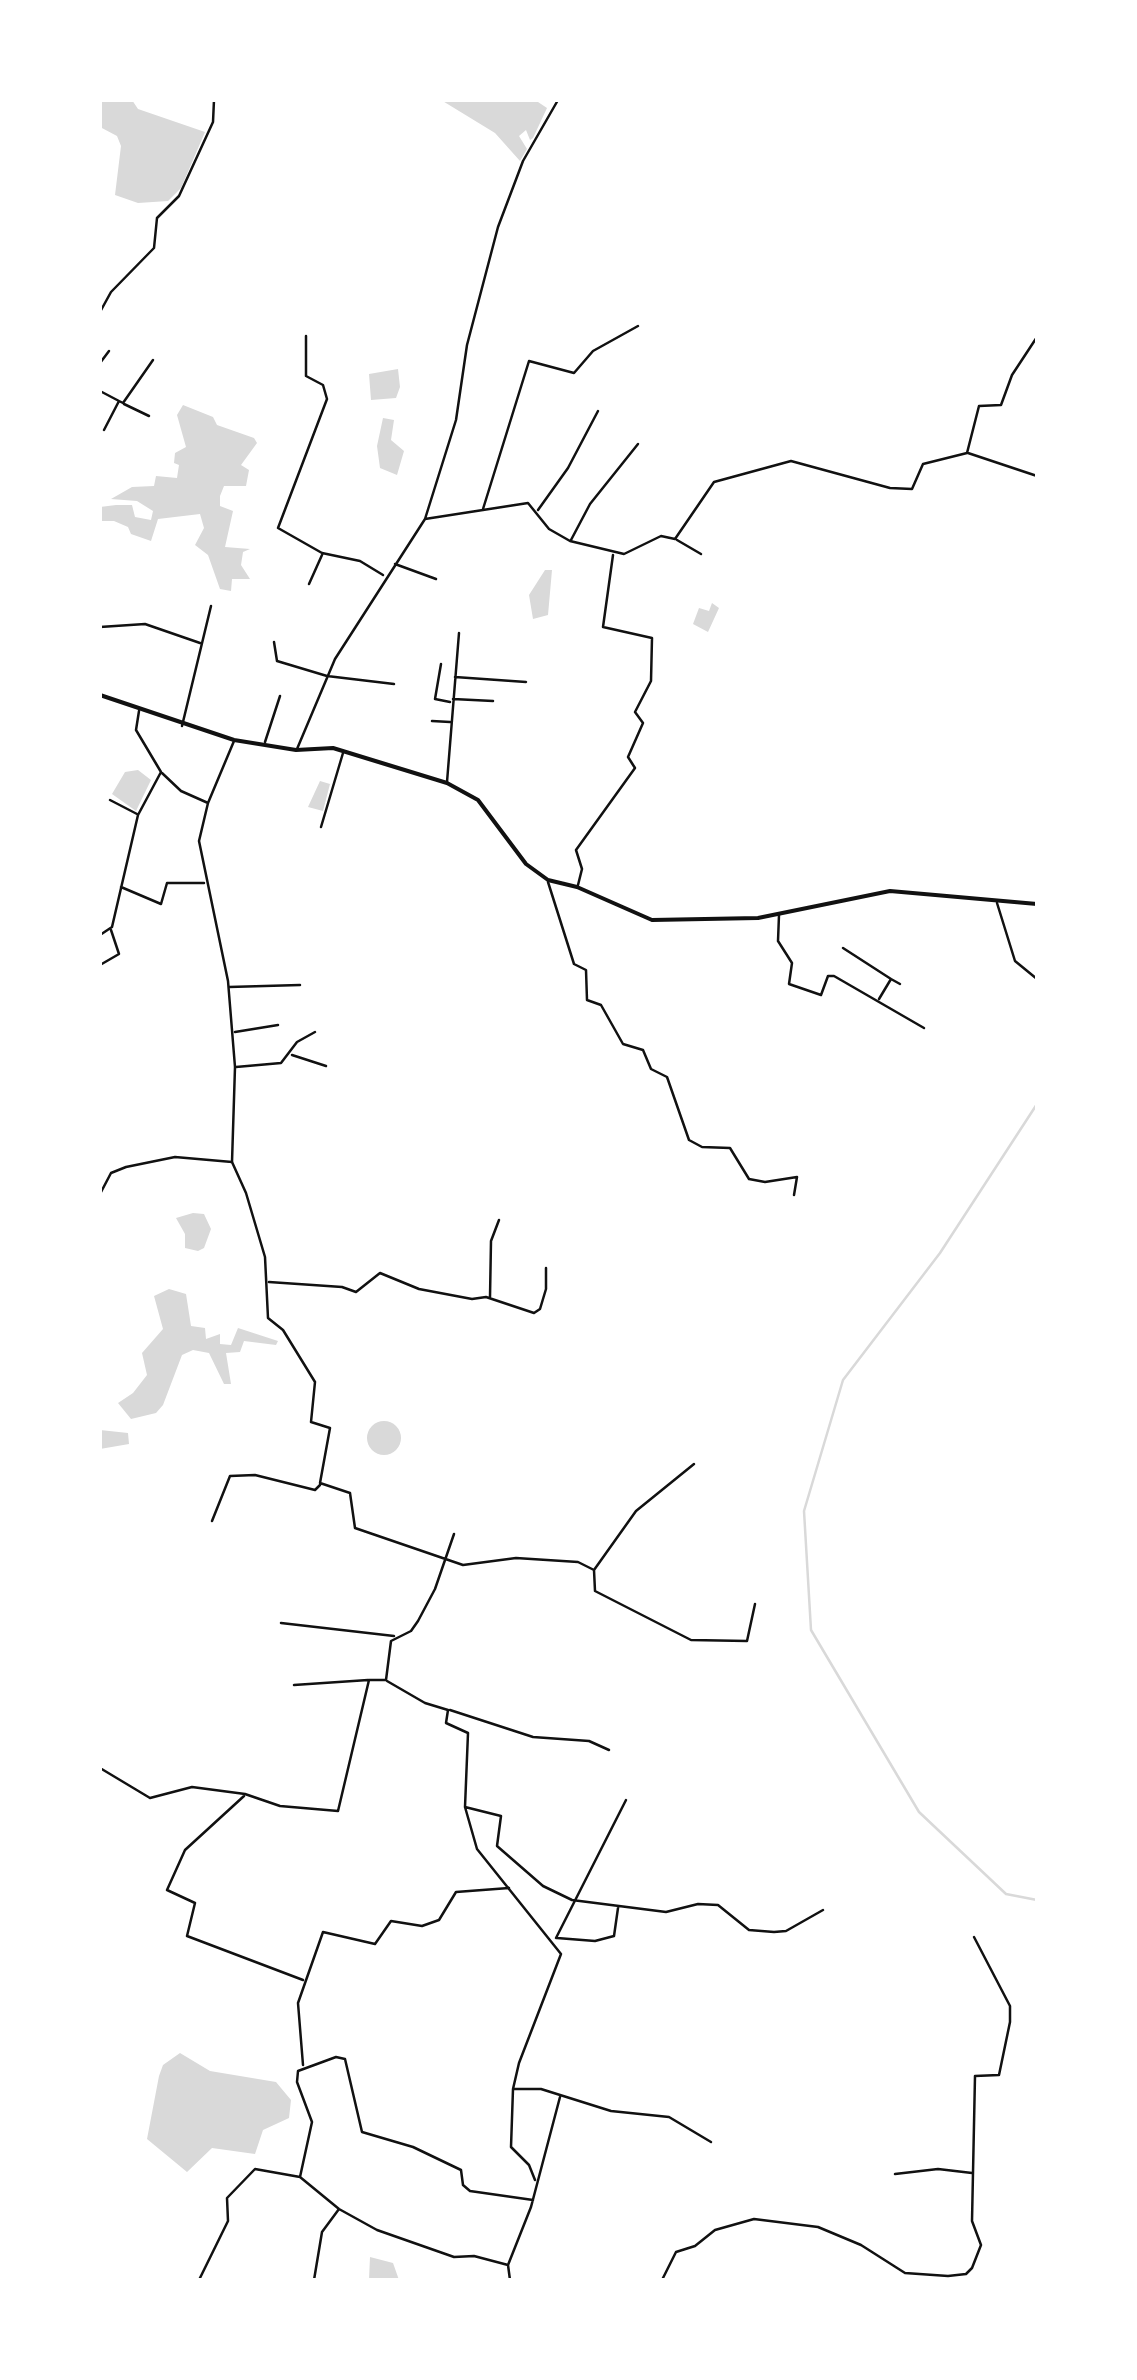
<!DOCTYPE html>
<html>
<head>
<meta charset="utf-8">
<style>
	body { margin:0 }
	#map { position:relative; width:1137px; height:2380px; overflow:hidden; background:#fff; font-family:"PT Sans Narrow",sans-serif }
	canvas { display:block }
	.frame { position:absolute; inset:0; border:102px solid #fff; pointer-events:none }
</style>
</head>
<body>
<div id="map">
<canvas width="1137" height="2380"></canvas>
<div class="frame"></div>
</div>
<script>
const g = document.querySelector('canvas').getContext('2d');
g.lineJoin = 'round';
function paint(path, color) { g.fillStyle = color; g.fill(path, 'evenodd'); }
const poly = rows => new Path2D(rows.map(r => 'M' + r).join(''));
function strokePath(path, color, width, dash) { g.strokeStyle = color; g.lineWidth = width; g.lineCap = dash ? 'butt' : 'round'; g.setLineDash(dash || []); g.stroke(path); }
paint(poly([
	[100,100,132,100,138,109,205,132,181,188,168,201,138,203,115,195,121,146,117,136,100,127],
	[441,100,535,100,547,108,533,138,530,140,526,130,519,136,527,149,520,161,495,133],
	[398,369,400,387,396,398,371,400,369,374],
	[183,405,213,417,217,425,254,438,257,443,241,465,249,470,246,486,224,486,220,496,220,506,233,511,225,547,250,549,243,552,241,565,250,579,232,579,231,591,220,589,208,555,195,545,204,528,200,514,158,519,151,541,131,534,128,527,114,521,100,521,100,507,116,505,132,505,135,517,151,520,153,511,137,501,111,499,132,487,154,486,156,476,177,478,179,465,174,463,175,453,186,447,177,415],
	[383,418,394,420,391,440,404,451,397,475,380,468,377,446],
	[545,570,552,570,548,615,533,619,529,595],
	[712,603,719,608,708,632,693,624,699,608,709,611],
	[138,770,151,780,136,811,112,794,125,772],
	[320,781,330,784,323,811,308,807],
	[193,1213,204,1214,211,1229,204,1248,198,1251,185,1248,185,1234,176,1218],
	[169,1289,186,1294,191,1326,205,1328,206,1339,220,1334,220,1344,231,1345,238,1328,278,1341,276,1345,244,1341,240,1352,226,1353,231,1384,224,1384,209,1353,193,1350,182,1355,163,1405,156,1413,131,1419,118,1403,133,1393,147,1375,142,1353,163,1329,154,1296],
	'367 1438a17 17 0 1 1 34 0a17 17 0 1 1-34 0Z',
	[100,1430,128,1433,129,1444,100,1449],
	[180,2053,210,2071,276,2082,291,2100,289,2118,263,2130,255,2154,212,2148,187,2172,147,2139,159,2076,163,2065],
	[370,2257,393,2263,399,2280,369,2280]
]), '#d9d9d9');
strokePath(poly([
	[1037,1104,940,1253,843,1380,804,1511,811,1630,919,1812,1006,1894,1037,1900]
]), '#d9d9d9', 2.5);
strokePath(poly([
	[100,312,111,292,154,248,157,218,179,196,213,122,214,100],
	[306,336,306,376,323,385,327,399,278,528,322,553,360,561,383,575],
	[100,363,109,351],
	[100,391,119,401,104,430],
	[119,401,123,403,153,360],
	[124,404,149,416],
	[968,453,1037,476],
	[483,509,529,361,574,373,593,351,638,326],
	[538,510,568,468,598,411],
	[425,519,528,503,549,529,570,541,624,554,661,536,675,539,714,482,791,461,890,488,912,489,923,464,967,453,979,406,1001,405,1012,375,1037,337],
	[571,540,590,504,638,444],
	[677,540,701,554],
	[395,564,436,579],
	[309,584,322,555],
	[100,627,145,624,200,643],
	[274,642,277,661,327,676,394,684],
	[441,664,435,699,450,702],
	[455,677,526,682],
	[453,699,493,701],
	[432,721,450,722],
	[182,726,211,606],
	[234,741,208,803,199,841,228,981,235,1067,232,1162,246,1193,265,1257,268,1318,283,1330,315,1382,311,1422,330,1428,320,1483,350,1493,355,1528,463,1565,516,1558,578,1562,594,1570,595,1591,691,1640,747,1641,755,1604],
	[265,742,280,696],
	[297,749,335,659,425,519,456,420,467,345,498,227,523,161,558,100],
	[162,773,181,791,208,803],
	[447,782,459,633],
	[110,800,137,814],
	[321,827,343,753],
	[548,882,574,964,586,970,587,1000,601,1005,623,1044,643,1050,651,1069,667,1077,689,1140,702,1147,730,1148,749,1179,765,1182,797,1177,794,1195],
	[578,885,582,869,576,850,635,768,628,757,643,723,635,712,651,681,652,638,603,627,613,555],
	[121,887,161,904,167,883,204,883],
	[997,903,1015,961,1037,979],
	[779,915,778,941,792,963,789,984,821,995,828,976,834,976,924,1028],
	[100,935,112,927,138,815,161,772,136,730,139,711],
	[843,948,891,979],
	[100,965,119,954,111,930],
	[229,987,300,985],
	[879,999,891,979,900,984],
	[235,1032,278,1025],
	[292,1055,326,1066],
	[236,1067,281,1063,297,1042,315,1032],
	[269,1282,342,1287,356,1292,380,1273,419,1289,472,1299,486,1297,534,1313,540,1309,546,1289,546,1268],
	[490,1297,491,1241,499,1220],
	[212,1521,230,1476,255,1475,315,1490,320,1485],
	[594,1570,636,1511,694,1464],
	[281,1623,394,1636],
	[387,1681,425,1703,448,1710,446,1723,468,1733,465,1807,477,1849,561,1954,519,2063,513,2089],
	[294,1685,368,1680],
	[450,1710,533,1737,589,1741,609,1750],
	[100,1768,150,1798,192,1787,245,1794,280,1806,338,1811,369,1680,386,1680,391,1641,411,1631,418,1621,435,1589,454,1534],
	[244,1796,185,1850,167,1890,195,1903,187,1936,303,1980],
	[465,1807,501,1816,497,1846,543,1886,572,1900,666,1912,698,1904,718,1905,749,1930,774,1932,786,1931,823,1910],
	[556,1938,626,1800],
	[557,1938,595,1941,614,1936,618,1908],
	[303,2065,298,2003,323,1932,375,1944,391,1921,422,1926,439,1920,456,1892,509,1888],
	[895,2174,938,2169,972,2173],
	[535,2180,529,2165,511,2147,513,2089,541,2089,611,2111,669,2117,711,2142],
	[508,2265,474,2256,454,2257,377,2230,339,2209,300,2177,312,2122,297,2082,298,2071,336,2057,345,2059,362,2132,413,2147,461,2170,463,2185,470,2191,533,2200],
	[199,2280,228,2221,227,2198,255,2169,300,2177],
	[314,2280,322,2232,339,2209],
	[510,2280,508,2265,531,2207,560,2097],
	[662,2280,676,2252,695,2246,715,2230,754,2219,818,2227,861,2245,905,2273,948,2276,966,2274,972,2268,981,2245,972,2221,975,2076,999,2075,1010,2022,1010,2006,974,1937]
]), '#111', 2.5);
strokePath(poly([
	[100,1194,111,1173,126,1167,175,1157,232,1162]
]), '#111', 2.5);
strokePath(poly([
	[100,695,234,740,296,750,333,748,447,783,478,800,526,864,548,880,577,887,652,920,758,918,890,891,1037,904]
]), '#111', 4);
</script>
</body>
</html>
